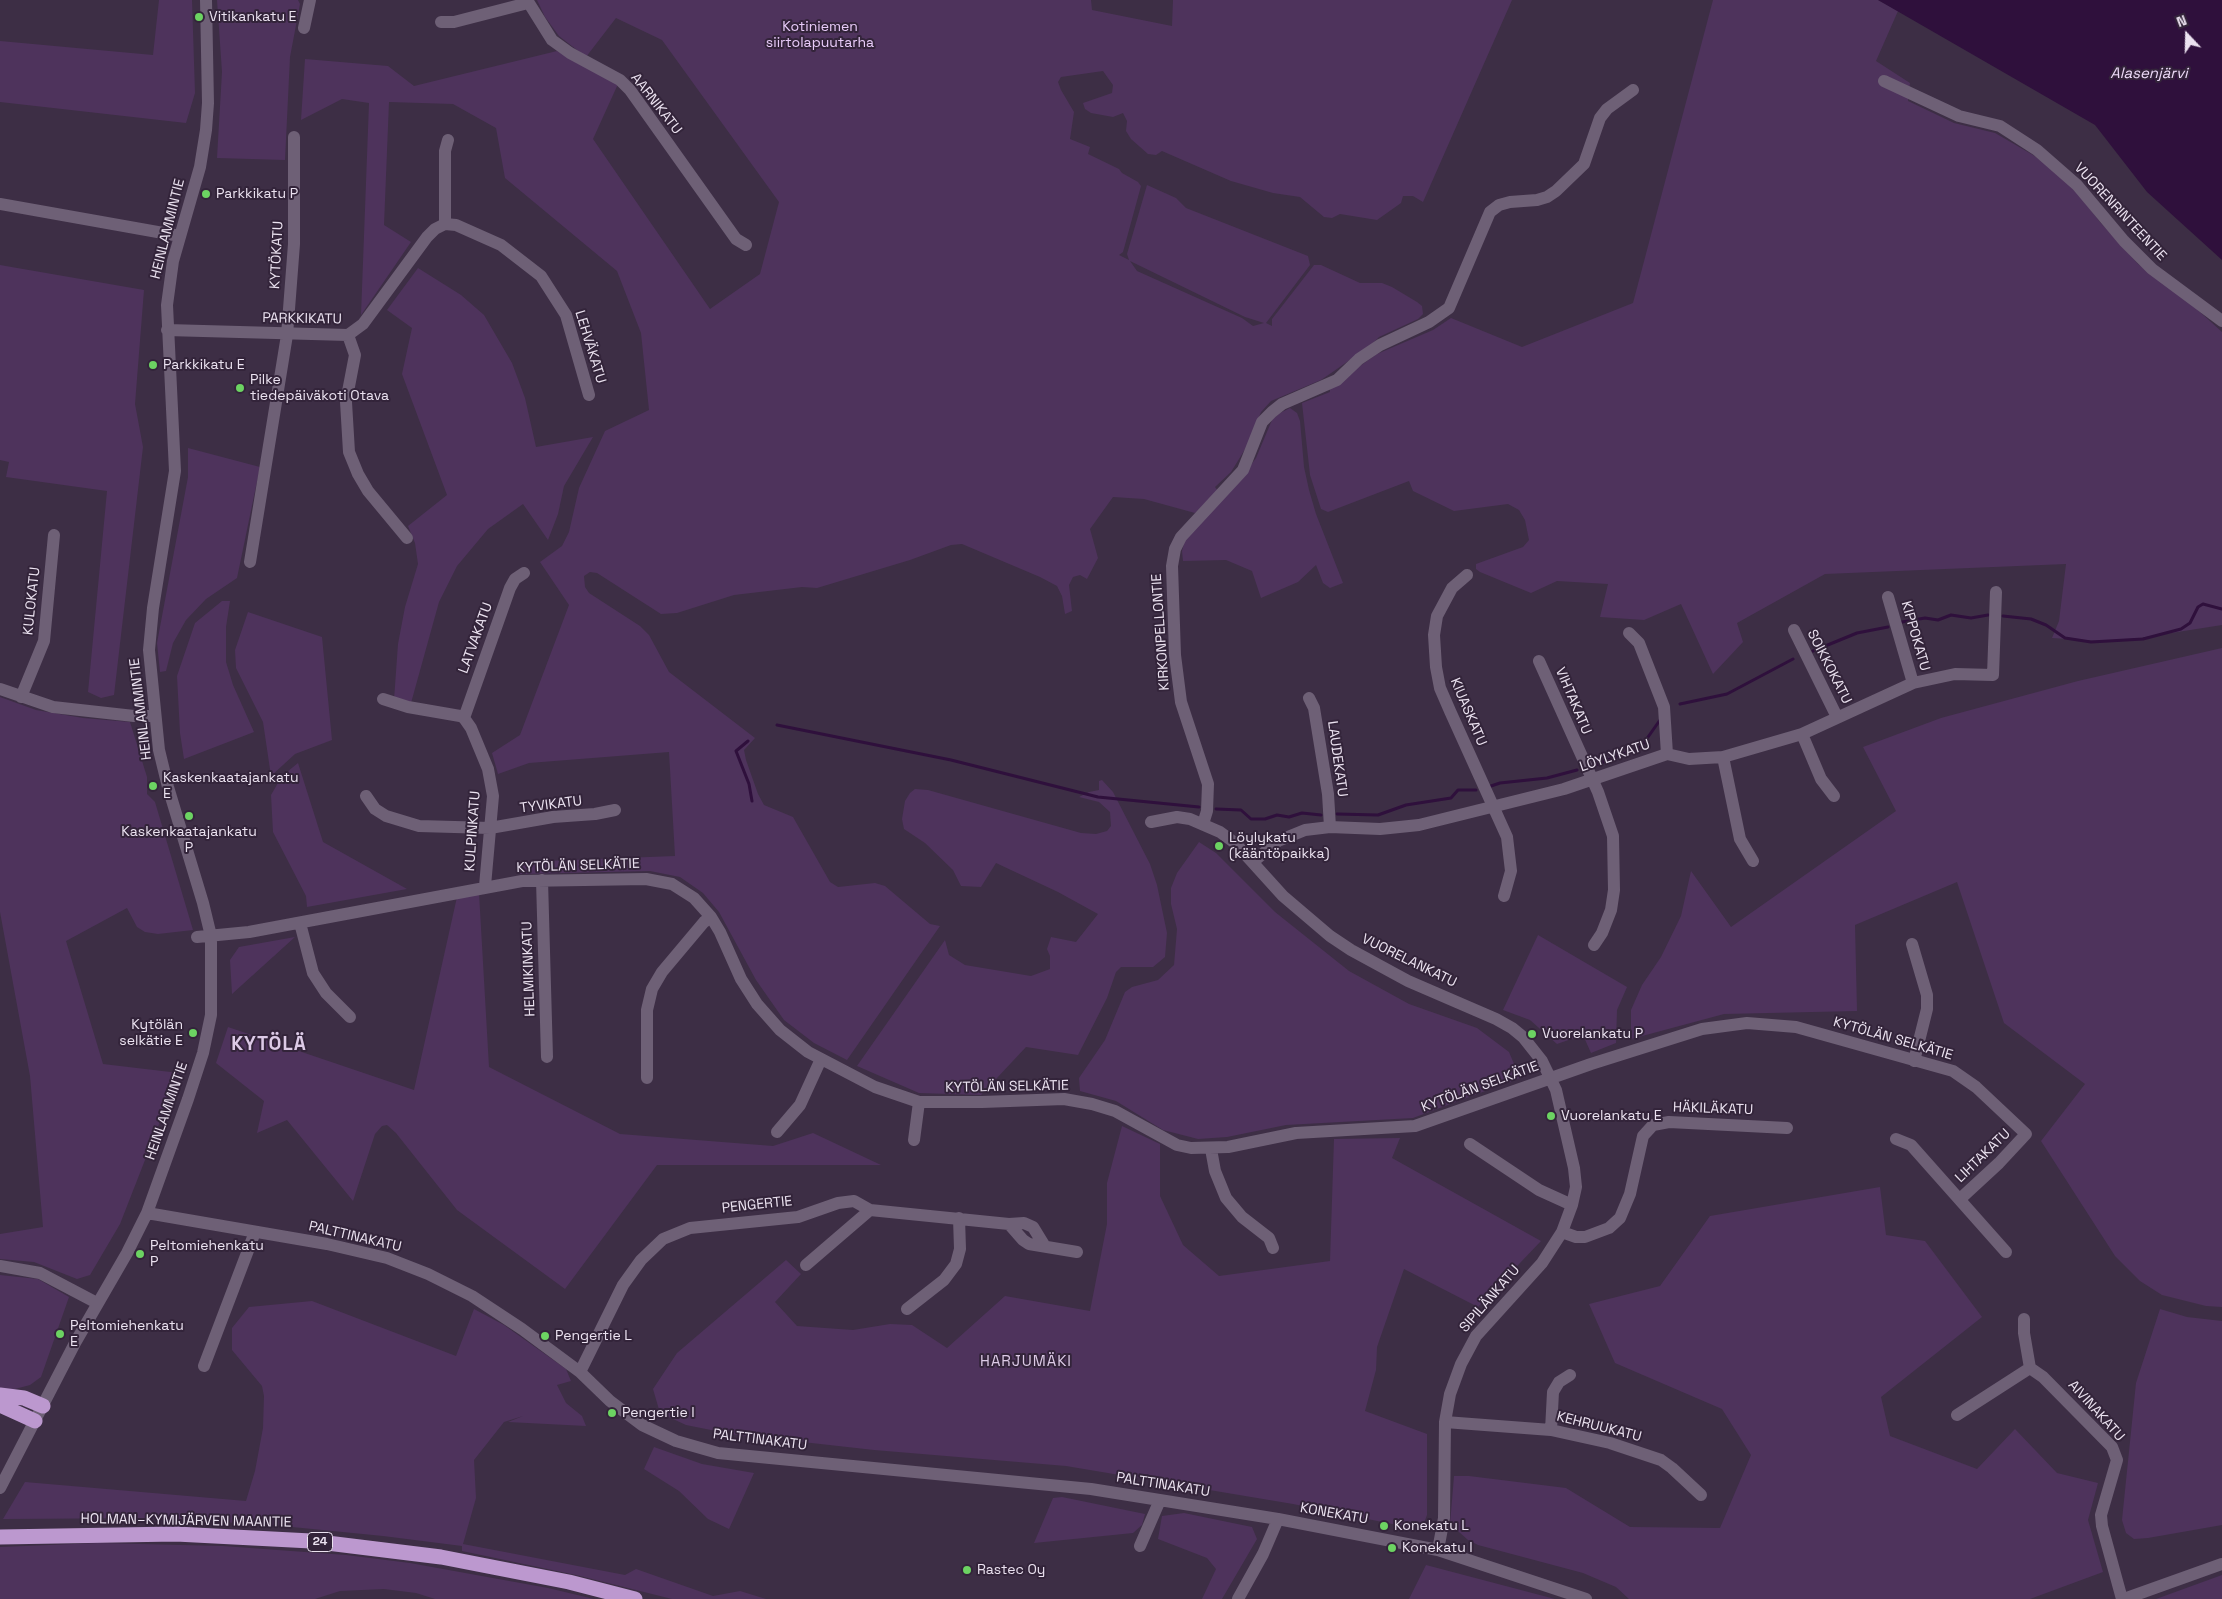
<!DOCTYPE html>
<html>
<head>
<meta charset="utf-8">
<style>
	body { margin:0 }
	#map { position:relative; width:2222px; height:1599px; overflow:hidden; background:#3d2e45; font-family:"Space Grotesk",sans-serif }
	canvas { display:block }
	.north { position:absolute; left:2162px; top:10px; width:50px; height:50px; -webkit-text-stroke:4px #33243a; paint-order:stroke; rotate:339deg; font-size:14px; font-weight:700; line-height:20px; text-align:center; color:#ebe2f0 }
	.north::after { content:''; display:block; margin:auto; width:18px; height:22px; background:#ebe2f0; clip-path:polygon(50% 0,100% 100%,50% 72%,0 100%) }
</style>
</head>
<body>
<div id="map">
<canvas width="2222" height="1599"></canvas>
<div class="north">N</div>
</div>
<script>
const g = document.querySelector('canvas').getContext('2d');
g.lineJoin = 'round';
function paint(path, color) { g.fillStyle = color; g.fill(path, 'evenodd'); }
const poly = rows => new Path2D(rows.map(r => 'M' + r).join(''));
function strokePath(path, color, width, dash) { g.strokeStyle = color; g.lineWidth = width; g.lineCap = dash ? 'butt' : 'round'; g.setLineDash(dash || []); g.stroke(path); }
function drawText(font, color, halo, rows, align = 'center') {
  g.font = font + ' "Space Grotesk",sans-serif'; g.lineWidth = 4; g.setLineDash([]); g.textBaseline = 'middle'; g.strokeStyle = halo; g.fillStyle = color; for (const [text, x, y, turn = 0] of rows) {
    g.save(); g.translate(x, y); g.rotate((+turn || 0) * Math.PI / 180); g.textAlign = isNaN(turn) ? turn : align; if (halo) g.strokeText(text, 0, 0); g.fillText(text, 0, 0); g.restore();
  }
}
paint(poly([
	[159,0,192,0,195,93,186,123,0,102,0,41,153,55],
	[217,0,298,0,300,4,290,57,285,160,217,158,222,72],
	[537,0,1091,0,1092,10,1172,26,1173,0,1512,0,1423,202,1413,196,1403,196,1401,203,1377,220,1340,214,1332,218,1324,217,1300,197,1273,193,1231,181,1162,151,1156,155,1148,154,1131,139,1126,131,1127,121,1123,113,1113,117,1091,113,1085,109,1083,103,1112,93,1113,85,1103,71,1061,77,1058,82,1061,90,1074,112,1070,139,1090,147,1088,154,1119,169,1122,173,1138,182,1141,186,1123,252,1119,255,1129,260,1127,254,1147,185,1176,198,1186,208,1308,256,1310,265,1266,323,1272,326,1272,319,1314,265,1321,265,1360,283,1382,283,1392,287,1417,302,1422,306,1423,314,1418,319,1379,337,1370,346,1321,380,1271,401,1261,412,1247,446,1231,472,1215,487,1218,491,1195,513,1144,499,1113,497,1090,529,1098,558,1087,579,1080,575,1073,577,1069,585,1072,611,1065,614,1062,596,1057,586,1040,577,962,544,951,545,910,560,817,588,802,587,734,595,677,613,661,614,597,573,590,572,584,576,585,587,589,593,640,626,649,635,669,672,755,738,744,750,746,760,758,794,764,805,793,817,830,882,838,887,875,883,885,886,930,924,940,926,847,1060,814,1043,784,1020,756,980,719,912,703,893,680,877,650,871,520,874,520,862,675,856,669,752,529,763,498,774,492,753,520,735,569,605,540,562,562,546,569,532,579,488,605,431,649,410,641,333,617,271,505,178,496,128,453,104,389,102,384,225,411,242,361,315,369,103,342,99,301,120,305,59,388,66,414,86,557,51,618,84,593,139,710,309,760,274,779,202,662,40,616,18,586,57,559,36,545,17],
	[1130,261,1245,317,1264,323,1253,326,1242,318,1137,271],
	[1713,0,1878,0,1898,11,1876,61,1910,83,1908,101,1954,123,1995,133,2033,155,2065,177,2100,222,2138,264,2190,303,2222,332,2222,625,2114,642,2052,638,2059,621,2066,564,1825,574,1737,623,1743,642,1713,674,1681,604,1644,620,1600,617,1608,584,1557,581,1531,593,1480,572,1476,569,1476,564,1523,547,1529,540,1525,520,1519,510,1508,504,1454,511,1413,491,1409,481,1328,512,1321,509,1310,475,1302,403,1330,392,1330,387,1377,354,1433,330,1451,318,1522,347,1633,303],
	[0,265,144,290,135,404,143,447,114,695,101,698,88,692,107,491,6,477,9,462,0,460],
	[418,268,461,295,484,315,512,363,525,398,536,447,593,437,564,486,558,514,548,540,523,504,488,529,457,566,439,602,411,703,394,700,398,644,405,607,418,564,415,543,408,526,447,495,402,374,412,328,387,310],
	[1290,408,1297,413,1300,421,1304,467,1309,490,1316,514,1343,583,1330,588,1323,583,1316,565,1298,582,1261,598,1252,571,1226,560,1183,561,1182,551,1185,540,1241,478,1256,458,1272,420,1280,413],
	[188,448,260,467,237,578,206,599,186,620,173,643,166,671,160,672,157,643,188,477],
	[222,601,230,601,226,627,226,662,233,685,254,732,184,759,180,733,177,676,195,623],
	[248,612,322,637,332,740,295,754,271,776,263,722,236,668,235,650],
	[2222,648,2222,1307,2206,1306,2162,1295,2140,1281,2115,1256,2041,1141,2085,1084,2004,1023,1957,882,1855,925,1857,1011,1724,1014,1631,1039,1631,1010,1642,985,1661,957,1681,916,1691,871,1731,927,1896,811,1863,747,1941,718,2078,681],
	[0,697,36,710,83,718,130,722,147,777,147,794,155,802,193,930,158,934,145,932,137,927,127,908,66,941,103,1064,179,1073,120,1224,90,1275,77,1279,34,1262,0,1259,0,1234,43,1227,30,1076,0,912],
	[298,763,323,842,407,889,307,907,306,896,273,832,271,795,282,776],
	[1102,780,1113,792,1150,864,1157,885,1167,933,1165,957,1153,967,1121,967,1116,972,1107,998,1078,1055,1026,1047,981,1095,919,1093,857,1066,945,940,949,955,965,965,1031,976,1050,969,1050,956,1047,949,1051,937,1076,942,1098,914,1058,892,996,863,981,887,961,886,953,870,925,843,904,829,902,819,905,801,910,793,915,789,928,790,1081,833,1096,834,1107,831,1111,826,1110,812,1099,802,1079,797,1089,792,1099,790,1099,781],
	[1199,842,1216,853,1275,912,1349,971,1409,1004,1477,1028,1509,1052,1520,1078,1413,1118,1286,1125,1227,1137,1198,1139,1163,1130,1116,1101,1080,1091,1079,1078,1105,1040,1125,992,1132,987,1158,980,1174,965,1177,929,1171,904,1171,888,1177,873],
	[479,893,489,1067,620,1134,773,1146,813,1133,881,1165,657,1165,565,1289,457,1210,396,1133,387,1125,382,1126,375,1134,353,1201,287,1120,257,1133,264,1101,216,1063,228,1027,414,1090,457,897],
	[1538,935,1627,987,1617,1010,1616,1043,1591,1053,1583,1035,1557,1044,1530,1020,1503,1010],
	[295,937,232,994,230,960,239,947],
	[1122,1126,1160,1144,1160,1196,1183,1245,1219,1276,1330,1261,1334,1139,1400,1138,1392,1158,1541,1241,1478,1307,1404,1269,1377,1347,1376,1370,1365,1411,1427,1434,1427,1515,1424,1523,1417,1529,1293,1504,1066,1466,874,1450,731,1434,686,1425,660,1413,653,1389,677,1353,786,1260,801,1274,775,1302,797,1326,853,1330,890,1324,912,1325,947,1348,1005,1296,1090,1311,1107,1224,1107,1183],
	[1880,1187,1886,1235,1925,1241,1982,1317,1881,1397,1890,1436,1977,1469,2015,1429,2057,1473,2098,1483,2088,1520,2103,1572,2030,1599,1629,1599,1616,1587,1583,1573,1478,1545,1468,1540,1450,1524,1454,1476,1469,1476,1566,1488,1630,1527,1720,1528,1751,1455,1722,1409,1615,1363,1589,1304,1660,1286,1710,1216],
	[0,1275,38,1279,69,1297,41,1377,30,1385,15,1389,0,1389],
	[312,1301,456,1356,474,1309,504,1325,566,1369,571,1381,557,1385,566,1403,582,1416,586,1426,508,1422,523,1416,504,1422,474,1460,476,1498,463,1544,625,1575,636,1569,713,1596,740,1591,766,1599,672,1599,576,1575,462,1551,462,1546,383,1536,282,1526,162,1518,3,1519,25,1482,246,1501,255,1471,263,1428,264,1396,262,1386,232,1350,232,1328,249,1307],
	[2160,1309,2187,1317,2222,1321,2222,1525,2148,1538,2134,1539,2126,1533,2122,1520,2136,1383],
	[654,1447,702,1464,754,1473,729,1529,708,1519,679,1491,644,1469],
	[1062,1497,1145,1514,1142,1525,1133,1533,1034,1543,1053,1498],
	[1184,1513,1252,1527,1257,1539,1222,1599,1202,1599,1216,1569,1207,1558,1158,1539,1162,1516],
	[98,1543,223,1546,346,1555,410,1563,548,1588,594,1599,435,1599,416,1593,384,1589,340,1591,315,1599,0,1599,0,1547],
	[1426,1565,1555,1599,1409,1599],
	[2222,1575,2222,1599,2156,1599]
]), '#4e335c');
paint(poly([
	[1878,0,2222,0,2222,260,2147,192,2095,125]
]), '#2f103c');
strokePath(poly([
	[2003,616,2031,619,2046,625,2065,638,2091,642,2143,639,2181,629,2190,623,2198,607,2203,604,2222,609],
	[1902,622,1925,618,1938,620,1951,615,1971,618,1988,615],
	[1813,651,1857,633,1888,627],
	[1680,704,1727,694,1793,659],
	[777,725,951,760,1098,797,1199,807],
	[748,741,736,751,749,784,752,801],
	[1593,766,1641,747,1660,720],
	[1491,786,1500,783,1547,778,1577,770],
	[1216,809,1241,810,1251,819,1265,819,1277,815,1289,817,1302,813,1321,815],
	[1337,814,1378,815,1406,805,1451,798,1458,790,1476,790]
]), '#2f103c', 3);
strokePath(poly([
	[527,0,552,40,570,53,620,80,630,90,736,239,746,245],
	[441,22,454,22,528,3],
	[304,28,310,0],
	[1884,81,1959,116,2000,126,2037,150,2077,185,2124,241,2152,269,2222,321],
	[0,204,180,236],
	[445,224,456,225,501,245,541,276,566,315,589,395],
	[445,224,445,151,448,140],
	[167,330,348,335,363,324,427,237,435,229,445,224],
	[348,335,355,355,346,402,349,452,358,474,368,491,407,538],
	[250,562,287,335,294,244,294,137],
	[1467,575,1452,588,1437,616,1434,635,1436,667,1440,688,1450,711,1507,837,1511,871,1504,896],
	[1888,597,1913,683],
	[1794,630,1837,717],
	[1629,633,1639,643,1664,707,1667,754],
	[1539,661,1598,792,1613,836,1614,890,1611,910,1602,933,1594,945],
	[0,689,53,707,134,716,154,716],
	[21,697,44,641,54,535],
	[1309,698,1314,708,1328,794,1330,827],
	[383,699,408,707,460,716,464,718,471,728,488,769,493,796,485,886],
	[464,718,510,588,515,579,524,573],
	[1802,734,1821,779,1834,796],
	[1723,757,1740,839,1753,861],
	[366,796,375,809,386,816,419,826,490,828,553,817,595,814,615,810],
	[1151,822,1177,817,1190,819,1220,832,1235,843,1283,896,1330,936,1351,950,1408,981,1496,1019,1512,1028,1523,1037,1542,1061,1556,1090,1574,1168,1576,1187,1572,1205,1562,1232,1542,1263,1476,1336,1461,1364,1450,1394,1445,1422,1444,1518,1438,1550],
	[1203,824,1207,811,1208,784,1181,702,1175,655,1172,566,1175,549,1181,537,1243,470,1262,422,1272,412,1282,404,1337,380,1359,359,1380,345,1429,322,1449,308,1490,212,1499,205,1510,202,1537,200,1547,197,1556,191,1584,164,1600,118,1607,109,1633,90],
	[1253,862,1278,841,1305,830,1330,827,1380,829,1419,825,1564,789,1667,754,1689,759,1723,757,1802,734,1913,683,1955,674,1993,675,1996,592],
	[542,880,547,1057],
	[300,923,313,973,326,993,350,1017],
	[197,937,249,932,522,881,646,879,672,884,694,898,711,917,720,932,741,979,757,1004,780,1030,808,1052,875,1087,919,1102,982,1102,1064,1099,1092,1104,1115,1111,1177,1145,1191,1148,1228,1147,1296,1133,1415,1126,1591,1064,1702,1029,1747,1023,1796,1027,1953,1071,1976,1087,2026,1134,1999,1163,1960,1199],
	[1912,944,1927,995,1927,1009,1914,1061],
	[647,1078,647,1010,652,989,662,972,704,922,711,917],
	[777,1132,800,1105,821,1059],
	[1896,1139,1911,1145,2006,1252],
	[914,1140,919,1102],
	[1470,1144,1539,1190,1572,1205],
	[1211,1149,1215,1171,1226,1198,1242,1217,1269,1238,1273,1248],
	[147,1213,327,1244,387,1258,428,1274,472,1296,522,1329,580,1372,610,1401,642,1425,676,1441,718,1453,1091,1489,1278,1519,1438,1550,1586,1599],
	[1009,1224,1023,1240,1029,1244,1077,1252],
	[1562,1232,1576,1237,1585,1237,1609,1228,1620,1218,1630,1194,1643,1136,1653,1125,1669,1122,1787,1128],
	[806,1265,870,1210],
	[0,1266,40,1273,97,1303],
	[907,1309,944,1280,956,1264,960,1249,959,1218],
	[2024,1319,2024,1333,2030,1368,2043,1377,2112,1447,2117,1460,2101,1515,2102,1526,2122,1599],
	[204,1366,255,1232],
	[580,1372,623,1285,641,1260,663,1239,690,1228,798,1217,838,1203,854,1201,870,1210,1009,1224,1024,1223,1033,1227,1044,1245],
	[1957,1415,2030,1368],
	[1445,1422,1551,1430,1610,1443,1661,1460,1672,1468,1701,1495],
	[1551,1430,1553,1392,1559,1382,1570,1375],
	[0,1488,75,1343,127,1253,147,1213,188,1099,203,1053,211,1015,211,936,203,903,168,787,159,750,149,650,153,608,175,471,167,305,173,261,200,167,206,130,208,103,206,0],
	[1140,1546,1160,1500],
	[1238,1599,1263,1554,1278,1519],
	[2124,1599,2222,1564]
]), '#6e6076', 12);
strokePath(poly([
	[0,1395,24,1398,43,1406],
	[0,1405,35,1421],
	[0,1537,176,1534,311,1541,441,1557,569,1582,635,1599]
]), '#bc98cf', 15);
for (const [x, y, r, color] of [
	[199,17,5,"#6cd362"],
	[206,194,5,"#6cd362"],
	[153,365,5,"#6cd362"],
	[240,388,5,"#6cd362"],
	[153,786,5,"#6cd362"],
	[189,816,5,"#6cd362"],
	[1219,846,5,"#6cd362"],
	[193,1033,5,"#6cd362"],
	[1532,1034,5,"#6cd362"],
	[1551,1116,5,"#6cd362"],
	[140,1254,5,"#6cd362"],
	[60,1334,5,"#6cd362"],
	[545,1336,5,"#6cd362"],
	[612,1413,5,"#6cd362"],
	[1384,1526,5,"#6cd362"],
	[1392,1548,5,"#6cd362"],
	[967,1570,5,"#6cd362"]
]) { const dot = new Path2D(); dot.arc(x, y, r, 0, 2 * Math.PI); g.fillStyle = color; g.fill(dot); strokePath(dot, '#33243a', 2); }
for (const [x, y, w] of [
	[320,1542,25]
]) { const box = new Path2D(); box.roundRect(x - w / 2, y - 9.5, w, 19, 4); g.fillStyle = '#33243a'; g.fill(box); strokePath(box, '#ebe2f0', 1); }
drawText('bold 12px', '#ebe2f0', null, [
	["24",320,1542]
]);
drawText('14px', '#ebe2f0', '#33243a', [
	["Vitikankatu E",209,17],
	["Parkkikatu P",216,194],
	["Parkkikatu E",163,365],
	["Pilke",250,380],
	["tiedepäiväkoti Otava",250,396],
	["Kaskenkaatajankatu",163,778],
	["E",163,794],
	["Kaskenkaatajankatu",189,832,"center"],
	["P",189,848,"center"],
	["Löylykatu",1229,838],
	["(kääntöpaikka)",1229,854],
	["Kytölän",183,1025,"right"],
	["selkätie E",183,1041,"right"],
	["Vuorelankatu P",1542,1034],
	["Vuorelankatu E",1561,1116],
	["Peltomiehenkatu",150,1246],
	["P",150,1262],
	["Peltomiehenkatu",70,1326],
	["E",70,1342],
	["Pengertie L",555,1336],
	["Pengertie I",622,1413],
	["Konekatu L",1394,1526],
	["Konekatu I",1402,1548],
	["Rastec Oy",977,1570]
], 'left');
drawText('14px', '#e8cbf9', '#33243a', [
	["Kotiniemen",820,27],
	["siirtolapuutarha",820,43]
]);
drawText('14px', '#ebe2f0', '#33243a', [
	["AARNIKATU",656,104,52],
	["VUORENRINTEENTIE",2120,212,47],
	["HEINLAMMINTIE",168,229,-76],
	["KYTÖKATU",277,255,-87],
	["PARKKIKATU",302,319,1],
	["LEHVÄKATU",590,347,73],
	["KULOKATU",32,601,-84],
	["KIRKONPELLONTIE",1161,632,-94],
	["KIPPOKATU",1915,636,74],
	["LATVAKATU",476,638,-70],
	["SOIKKOKATU",1829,667,63],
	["VIHTAKATU",1573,701,67],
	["HEINLAMMINTIE",141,709,-97],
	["KIUASKATU",1468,712,67],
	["LÖYLYKATU",1615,756,-19],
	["LAUDEKATU",1337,759,82],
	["TYVIKATU",551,805,-7],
	["KULPINKATU",473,831,-86],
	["KYTÖLÄN SELKÄTIE",578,866,-2],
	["VUORELANKATU",1409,961,26],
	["HELMIKINKATU",529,969,-92],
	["KYTÖLÄN SELKÄTIE",1893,1039,16],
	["KYTÖLÄN SELKÄTIE",1007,1087,-1],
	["KYTÖLÄN SELKÄTIE",1480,1087,-20],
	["HÄKILÄKATU",1713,1109,2],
	["HEINLAMMINTIE",167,1111,-71],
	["LIHTAKATU",1983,1156,-44],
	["PENGERTIE",757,1205,-6],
	["PALTTINAKATU",355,1237,13],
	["SIPILÄNKATU",1490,1299,-49],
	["AIVINAKATU",2096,1411,48],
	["KEHRUUKATU",1599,1427,14],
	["PALTTINAKATU",760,1440,7],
	["PALTTINAKATU",1163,1485,9],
	["KONEKATU",1334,1514,10],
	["HOLMAN–KYMIJÄRVEN MAANTIE",186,1521,1]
]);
drawText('italic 15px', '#ecd9f7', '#33243a', [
	["Alasenjärvi",2149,74]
]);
g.letterSpacing = '1px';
drawText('15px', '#dccae6', '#33243a', [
	["HARJUMÄKI",1026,1362]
]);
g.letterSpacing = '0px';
g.letterSpacing = '1px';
drawText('bold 19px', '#dccae6', '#33243a', [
	["KYTÖLÄ",269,1045]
]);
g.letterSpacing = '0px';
</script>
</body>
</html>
